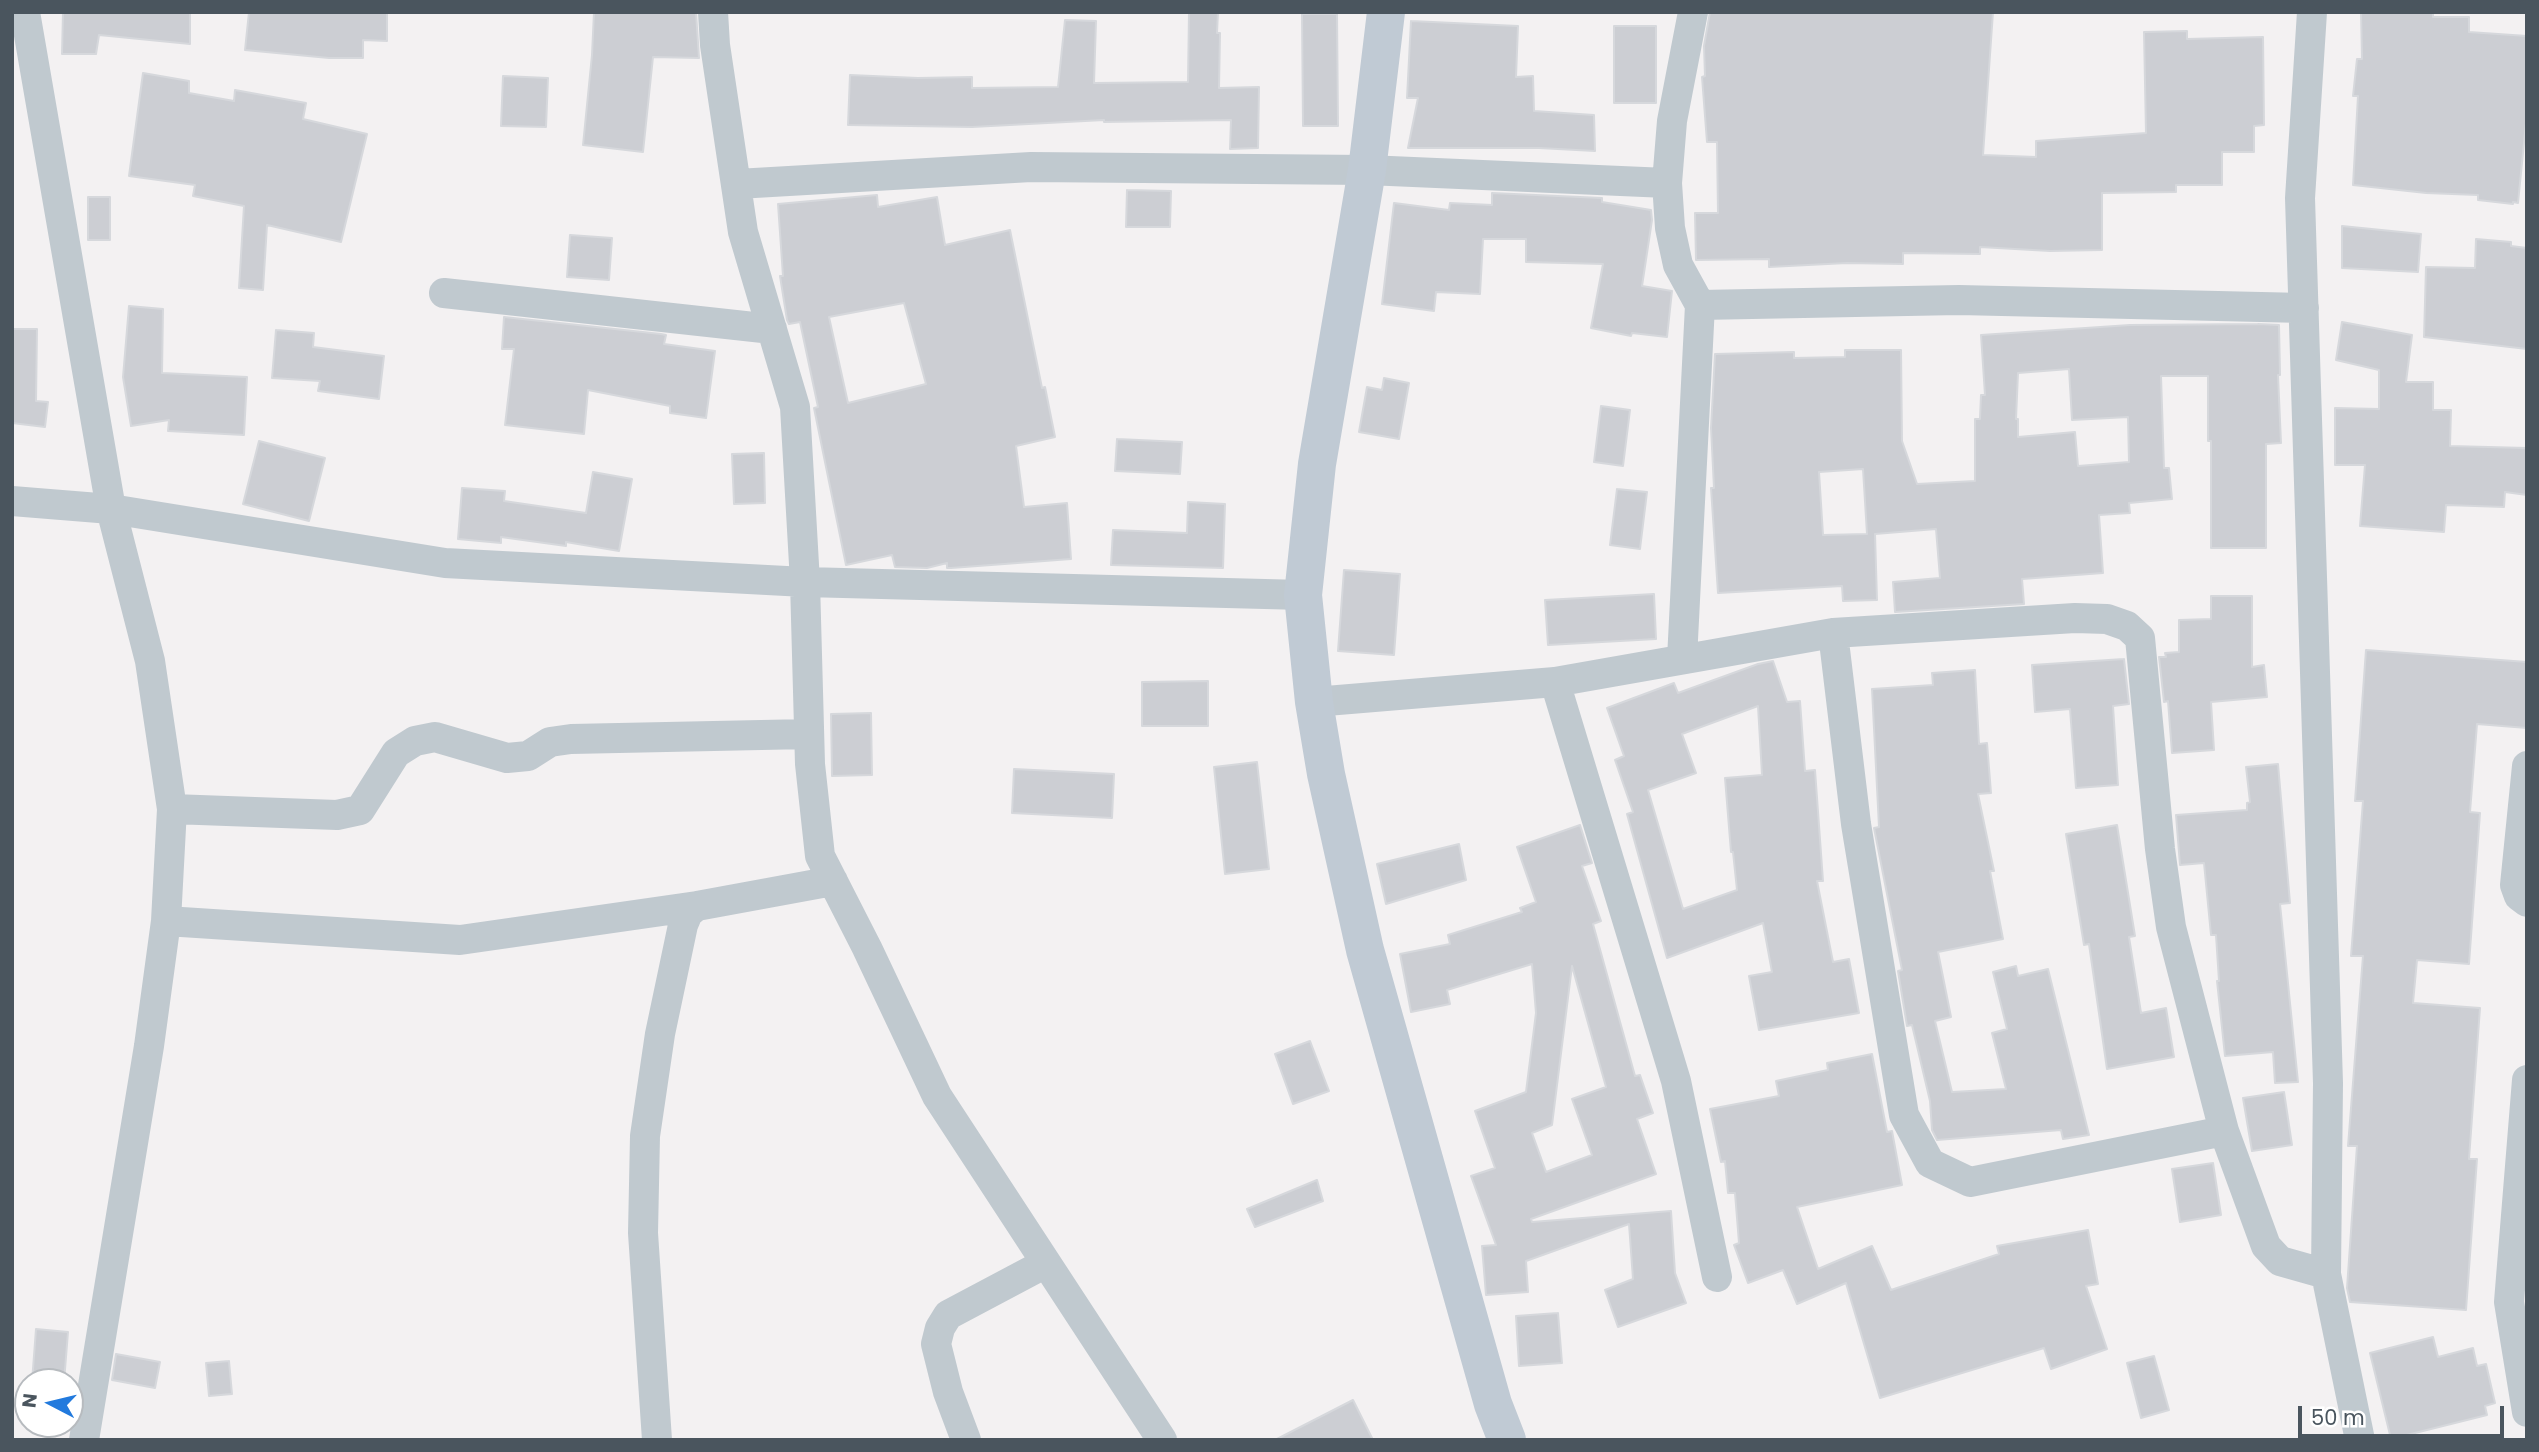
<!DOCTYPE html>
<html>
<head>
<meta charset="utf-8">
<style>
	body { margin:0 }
	#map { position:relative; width:2539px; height:1452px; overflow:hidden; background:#f3f1f2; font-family:Poppins,sans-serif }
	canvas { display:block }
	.frame { position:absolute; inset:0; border:14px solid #4a555e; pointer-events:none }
	.north { position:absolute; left:14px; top:1368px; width:70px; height:70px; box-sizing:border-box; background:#fff; border:2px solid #b7bbbf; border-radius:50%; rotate:277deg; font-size:19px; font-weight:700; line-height:28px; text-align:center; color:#4a555e }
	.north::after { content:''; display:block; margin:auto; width:24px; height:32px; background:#227add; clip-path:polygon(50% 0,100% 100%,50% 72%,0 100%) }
	.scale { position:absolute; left:2298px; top:1406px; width:206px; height:32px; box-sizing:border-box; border:4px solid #4a555e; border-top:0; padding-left:9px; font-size:21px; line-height:24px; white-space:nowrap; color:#4a555e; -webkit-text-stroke:5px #fff; paint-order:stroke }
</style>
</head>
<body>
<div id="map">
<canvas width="2539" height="1452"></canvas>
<div class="frame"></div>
<div class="north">N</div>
<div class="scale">50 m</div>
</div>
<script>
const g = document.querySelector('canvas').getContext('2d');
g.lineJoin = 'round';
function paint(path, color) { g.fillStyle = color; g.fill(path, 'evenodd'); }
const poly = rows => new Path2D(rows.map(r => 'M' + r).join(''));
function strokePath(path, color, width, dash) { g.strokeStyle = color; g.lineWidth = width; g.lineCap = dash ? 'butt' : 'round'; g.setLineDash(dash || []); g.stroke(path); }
const building = poly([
	[63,12,190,12,190,44,99,35,96,54,62,54,63,12],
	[249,12,387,12,387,41,363,40,363,58,329,58,245,50,249,12],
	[594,12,696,12,699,58,653,57,643,152,583,145,592,55,594,12],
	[1189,12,1218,12,1217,33,1220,33,1219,88,1259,87,1258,148,1230,149,1231,120,1104,122,1104,120,972,127,848,125,850,75,918,78,972,77,972,88,1058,87,1065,20,1096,21,1094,83,1188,82,1189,12],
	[1710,12,1993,12,1983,155,2036,157,2036,141,2146,133,2144,32,2187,31,2187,39,2263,37,2264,125,2254,126,2254,152,2222,152,2222,185,2176,185,2176,192,2102,193,2102,250,2050,251,1980,247,1980,254,1903,253,1903,264,1847,263,1769,267,1769,259,1696,260,1695,213,1718,213,1717,142,1707,142,1702,77,1705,76,1704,46,1710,12],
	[2361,12,2433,12,2433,17,2469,17,2469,32,2527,36,2527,113,2518,203,2513,202,2513,204,2478,200,2478,195,2426,193,2353,185,2358,96,2353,96,2357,59,2362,59,2361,12],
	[1302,14,1337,14,1338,126,1303,126,1302,14],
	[1411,21,1518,26,1516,77,1533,76,1534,111,1594,115,1595,151,1539,148,1408,148,1418,98,1407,98,1411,21],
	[1614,26,1656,26,1656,103,1614,103,1614,26],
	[143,73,189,81,189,93,234,101,235,90,306,103,303,119,367,134,341,242,267,225,263,290,239,288,244,206,193,196,195,185,129,176,143,73],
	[503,76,548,78,546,127,501,126,503,76],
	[1127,190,1171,191,1170,227,1126,227,1127,190],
	[1492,193,1602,198,1602,202,1651,210,1652,220,1642,286,1672,291,1667,337,1632,333,1631,336,1591,328,1603,264,1526,262,1526,239,1483,239,1480,294,1436,292,1434,311,1382,304,1394,203,1449,210,1450,203,1492,205,1492,193],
	[877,195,878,207,937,197,945,245,1010,230,1042,388,1045,387,1055,437,1016,446,1024,507,1067,503,1071,559,951,568,947,568,947,563,927,568,895,567,892,555,846,565,814,408,818,407,800,322,789,324,787,320,780,276,783,276,778,204,877,195],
	[904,303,926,384,848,403,829,317,904,303],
	[88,197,110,197,110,240,88,240,88,197],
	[2342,226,2421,234,2418,272,2342,268,2342,226],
	[570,235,612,238,609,280,567,277,570,235],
	[2476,239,2511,242,2511,246,2527,248,2527,349,2424,337,2426,267,2475,268,2476,239],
	[129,306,163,309,162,373,247,377,244,435,168,431,169,420,131,426,123,377,129,306],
	[504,317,661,334,666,335,664,344,715,351,706,418,670,413,670,406,588,390,584,434,505,425,514,349,502,349,504,317],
	[2342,322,2412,335,2406,382,2433,382,2433,410,2451,410,2450,446,2527,448,2527,495,2505,492,2504,507,2446,505,2444,532,2360,526,2365,465,2335,465,2335,408,2379,409,2379,370,2336,360,2342,322],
	[2258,324,2279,325,2280,375,2278,375,2281,443,2266,444,2266,548,2211,548,2211,441,2208,441,2208,376,2161,376,2164,468,2169,468,2172,499,2129,503,2130,513,2099,515,2103,573,2022,579,2024,604,1895,612,1893,582,1940,578,1936,529,1875,534,1877,600,1843,601,1842,586,1718,593,1711,488,1714,488,1711,428,1715,354,1794,352,1794,358,1845,357,1845,350,1901,350,1902,441,1917,484,1975,481,1975,419,1980,419,1981,395,1985,395,1981,335,2130,325,2258,324],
	[2069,369,2072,420,2128,417,2129,462,2078,466,2075,432,2018,437,2018,419,2016,419,2018,373,2069,369],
	[1863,469,1867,534,1823,535,1819,472,1863,469],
	[12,329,37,329,36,401,48,402,45,427,12,423,12,329],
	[276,330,314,333,313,347,384,356,379,399,318,391,320,381,272,378,276,330],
	[1384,378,1409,383,1399,439,1359,432,1367,387,1382,390,1384,378],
	[1601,406,1630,410,1623,466,1594,462,1601,406],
	[1117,439,1182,442,1180,474,1115,471,1117,439],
	[259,441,325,458,309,521,243,504,259,441],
	[764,453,765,503,734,504,732,454,764,453],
	[593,472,632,479,619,551,566,542,566,546,501,537,501,543,458,539,462,488,505,491,504,501,586,513,593,472],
	[1617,489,1647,492,1640,549,1610,545,1617,489],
	[1188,502,1225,504,1223,568,1111,565,1113,530,1187,533,1188,502],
	[1344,570,1400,574,1394,655,1338,651,1344,570],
	[1654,594,1656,639,1548,645,1545,600,1654,594],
	[2211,596,2252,596,2252,667,2264,665,2267,697,2211,702,2214,750,2172,753,2168,701,2164,702,2159,657,2166,657,2165,653,2179,652,2179,620,2211,619,2211,596],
	[2366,650,2527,662,2527,728,2477,724,2470,812,2480,813,2469,964,2417,960,2413,1003,2480,1008,2469,1159,2477,1159,2466,1310,2350,1302,2347,1288,2357,1146,2348,1146,2363,956,2351,956,2363,801,2355,801,2366,650],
	[2124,659,2129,704,2113,706,2118,785,2076,788,2070,709,2035,712,2032,665,2124,659],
	[1773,661,1787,702,1800,701,1805,771,1815,770,1823,881,1817,881,1833,962,1849,959,1859,1013,1759,1030,1749,976,1772,972,1763,923,1667,958,1627,814,1633,812,1615,760,1624,756,1607,708,1674,683,1678,693,1758,664,1773,661],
	[1758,706,1762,775,1725,778,1731,852,1733,852,1737,890,1683,909,1648,790,1696,773,1682,734,1758,706],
	[1975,670,1979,744,1987,743,1991,793,1978,794,1994,871,1990,871,2003,939,1938,952,1951,1017,1935,1021,1952,1092,2006,1089,1992,1033,2007,1029,1993,972,2016,966,2018,976,2048,969,2089,1135,2063,1139,2061,1130,1937,1140,1932,1130,1930,1101,1912,1025,1907,1026,1898,971,1902,970,1874,828,1879,827,1872,689,1933,685,1932,673,1975,670],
	[1208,681,1208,726,1142,726,1142,682,1208,681],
	[871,713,872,775,832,776,831,714,871,713],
	[1257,762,1269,869,1225,874,1214,767,1257,762],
	[2278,764,2290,903,2280,904,2298,1082,2275,1083,2273,1052,2225,1056,2217,981,2219,981,2216,935,2211,935,2204,863,2180,865,2176,815,2247,810,2247,803,2250,802,2246,767,2278,764],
	[1014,769,1114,774,1112,818,1012,813,1014,769],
	[1580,825,1592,863,1582,866,1601,921,1593,924,1635,1076,1640,1075,1653,1113,1637,1119,1656,1174,1531,1219,1532,1222,1671,1211,1675,1273,1686,1303,1618,1327,1605,1290,1633,1279,1629,1224,1526,1261,1528,1292,1486,1295,1482,1246,1496,1245,1471,1176,1495,1168,1475,1111,1526,1092,1536,1013,1532,964,1447,990,1450,1004,1411,1012,1400,954,1450,944,1448,935,1522,912,1520,908,1536,902,1517,847,1580,825],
	[1572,966,1606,1087,1572,1099,1592,1155,1546,1172,1532,1133,1552,1125,1572,966],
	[2117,825,2135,936,2129,937,2141,1013,2166,1008,2174,1057,2107,1069,2089,944,2084,945,2066,834,2117,825],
	[1459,844,1466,880,1386,904,1377,864,1459,844],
	[1310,1041,1329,1091,1293,1104,1275,1054,1310,1041],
	[1872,1054,1887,1132,1892,1131,1902,1185,1797,1207,1818,1269,1872,1246,1891,1290,1999,1254,1997,1246,2088,1230,2098,1284,2086,1286,2107,1349,2051,1369,2044,1348,1880,1398,1846,1283,1797,1304,1783,1270,1748,1283,1734,1245,1739,1243,1735,1193,1728,1193,1725,1161,1721,1162,1710,1109,1779,1096,1776,1081,1828,1070,1827,1063,1872,1054],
	[2284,1092,2292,1145,2252,1151,2243,1098,2284,1092],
	[2213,1163,2221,1215,2180,1222,2172,1169,2213,1163],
	[1317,1180,1323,1201,1255,1227,1247,1209,1317,1180],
	[1558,1313,1562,1363,1519,1366,1516,1316,1558,1313],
	[36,1329,68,1332,64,1382,32,1382,36,1329],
	[2433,1337,2438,1357,2473,1348,2477,1366,2486,1364,2495,1403,2485,1406,2487,1415,2391,1439,2370,1353,2433,1337],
	[116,1354,160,1362,155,1388,112,1380,116,1354],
	[2154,1356,2169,1410,2141,1418,2127,1363,2154,1356],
	[229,1361,232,1394,209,1396,206,1363,229,1361],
	[1353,1400,1373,1440,1275,1440,1353,1400]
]);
paint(building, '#ccced3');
strokePath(building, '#d6d8dc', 2);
strokePath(poly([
	[25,12,111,509,150,661,172,809,166,921,149,1046,84,1440],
	[713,12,715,45,743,232,795,407,805,582,810,764,820,856,867,948,937,1096,1162,1440],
	[2312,12,2300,198,2328,1083,2326,1274,2360,1440],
	[737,184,1031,167,1367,170,1667,183],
	[444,293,772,329],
	[1700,305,1959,300,2304,308],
	[12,501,111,509,445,563,805,582,1303,595],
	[1833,633,1856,824,1904,1115,1930,1163,1970,1182,2224,1131],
	[1682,659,1700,305,1678,265,1670,228,1667,183,1672,121,1693,12],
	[1555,682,1676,1081,1717,1277],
	[1314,702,1555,682,1833,633,2075,618,2107,619,2127,626,2140,638,2160,849,2171,927,2224,1131,2266,1246,2280,1261,2326,1274],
	[2527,766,2515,885,2519,896,2527,902],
	[172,809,337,815,360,810,396,753,415,741,435,737,507,758,528,756,550,742,571,739,809,734],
	[166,921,460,940,697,906],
	[2527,1080,2509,1302,2527,1412],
	[657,1440,643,1233,645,1136,660,1034,683,925,688,913,697,906,833,881],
	[966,1440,948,1392,936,1344,940,1328,948,1315,1046,1263]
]), '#c0c9cf', 30);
strokePath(poly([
	[1386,12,1367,170,1317,464,1303,595,1314,702,1326,774,1365,950,1493,1404,1507,1440]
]), '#c0cad4', 38);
</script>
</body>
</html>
